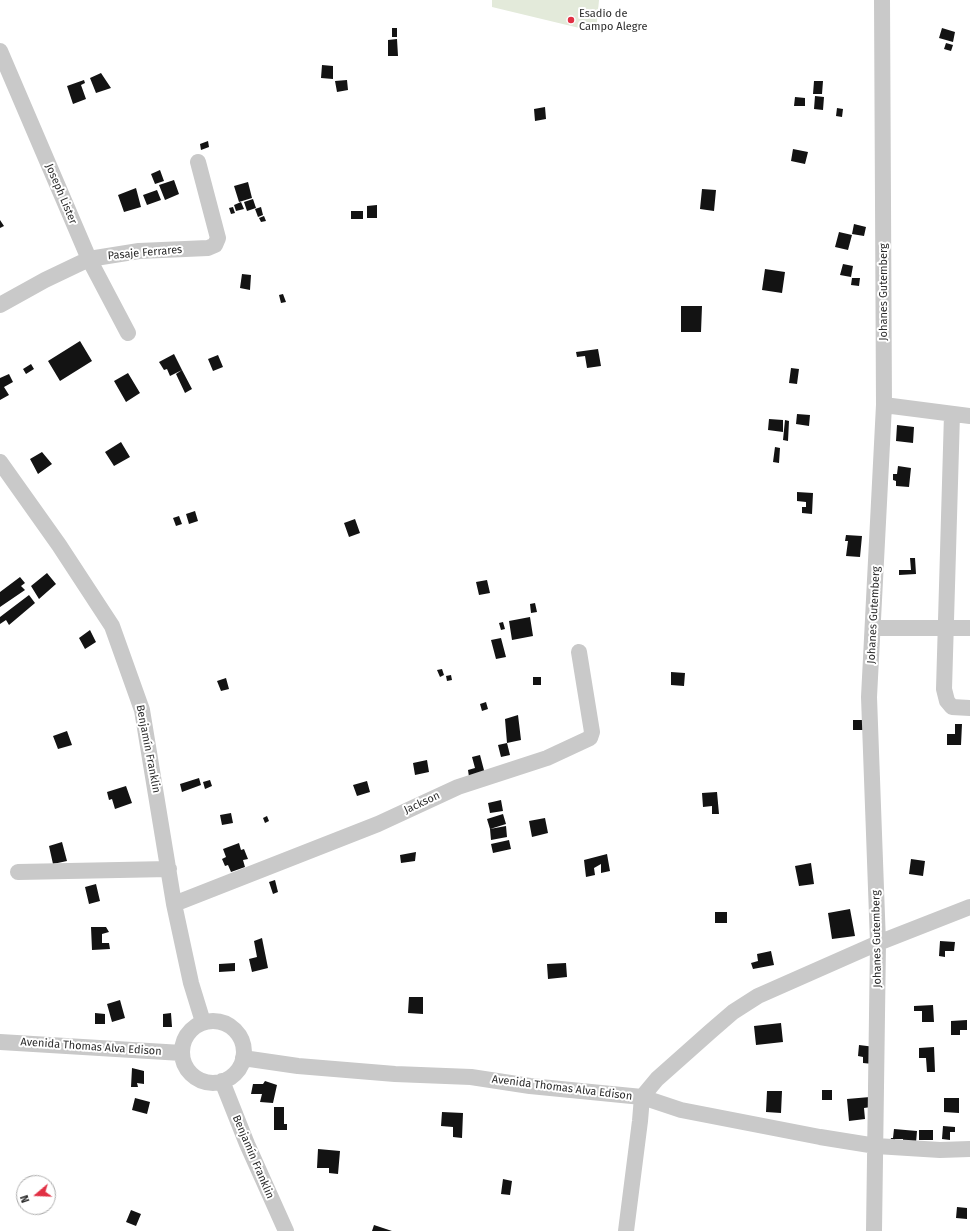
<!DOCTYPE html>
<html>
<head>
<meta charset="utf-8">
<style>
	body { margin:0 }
	#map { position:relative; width:970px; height:1231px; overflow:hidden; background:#fff; font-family:"Fira Sans",sans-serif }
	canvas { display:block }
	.north { position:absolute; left:16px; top:1175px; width:40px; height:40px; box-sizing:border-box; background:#fff; border:1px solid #ababab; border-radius:50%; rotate:251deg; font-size:11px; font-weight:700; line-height:16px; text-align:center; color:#2c2c2c }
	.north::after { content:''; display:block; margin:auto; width:14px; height:18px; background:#e13044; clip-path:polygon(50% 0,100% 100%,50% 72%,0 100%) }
</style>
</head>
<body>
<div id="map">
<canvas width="970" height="1231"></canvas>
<div class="north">N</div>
</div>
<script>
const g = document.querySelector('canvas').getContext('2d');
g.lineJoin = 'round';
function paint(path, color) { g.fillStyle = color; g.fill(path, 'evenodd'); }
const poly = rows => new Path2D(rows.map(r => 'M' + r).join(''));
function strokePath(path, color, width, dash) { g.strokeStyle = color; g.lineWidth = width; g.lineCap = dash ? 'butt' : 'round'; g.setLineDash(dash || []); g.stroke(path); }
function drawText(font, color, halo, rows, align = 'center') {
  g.font = font + ' "Fira Sans",sans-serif'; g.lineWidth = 4; g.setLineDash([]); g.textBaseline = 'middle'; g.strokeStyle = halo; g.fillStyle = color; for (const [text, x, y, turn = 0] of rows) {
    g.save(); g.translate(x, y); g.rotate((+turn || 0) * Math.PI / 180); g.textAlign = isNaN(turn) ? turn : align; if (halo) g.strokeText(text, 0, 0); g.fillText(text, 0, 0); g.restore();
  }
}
paint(poly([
	[492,0,599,0,596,32,492,7]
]), '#e3eada');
paint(poly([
	[392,28,397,28,397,37,392,37],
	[942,28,955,32,953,42,939,38],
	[397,39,398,56,388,56,388,40],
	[946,43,953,45,951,51,944,49],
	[322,65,333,66,333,79,321,78],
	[101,73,111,88,96,93,90,78],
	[84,80,85,83,81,85,86,99,73,104,67,86],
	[347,80,348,90,337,92,335,81],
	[814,81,823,81,822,94,813,94],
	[815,96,824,97,823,110,814,109],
	[795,97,805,98,805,106,794,106],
	[545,107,546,119,535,121,534,109],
	[837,108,843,109,842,117,836,116],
	[208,141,209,147,201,150,200,144],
	[793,149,808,152,805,164,791,161],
	[160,170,164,181,155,184,151,174],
	[174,180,179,194,165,200,159,185],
	[248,182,252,198,239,202,234,186],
	[136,188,141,207,124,212,118,195],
	[702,189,716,190,714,211,700,209],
	[157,190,161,200,147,205,143,195],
	[253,199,256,208,247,211,244,202],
	[241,202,244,209,236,211,234,205],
	[377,205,377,218,367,218,367,206],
	[233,207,235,213,231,214,229,208],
	[261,207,263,215,258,217,255,209],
	[351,211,363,211,363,219,351,219],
	[264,216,266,221,261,222,259,218],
	[0,220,4,226,0,228],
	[854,224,866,227,864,236,852,234],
	[839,232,852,235,848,250,835,247],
	[843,264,853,266,851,277,840,275],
	[765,269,785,272,782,293,762,290],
	[242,274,251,275,250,290,240,288],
	[852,278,860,278,859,286,851,285],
	[283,294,286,302,281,303,279,295],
	[681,306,702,306,701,332,681,332],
	[80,341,92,361,60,381,48,361],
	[598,349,601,366,587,368,585,356,577,357,576,352],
	[174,354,182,370,170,376,167,369,164,370,159,362],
	[218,355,223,367,213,371,208,359],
	[31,364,34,369,26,374,23,369],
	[791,368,799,369,797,384,789,383],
	[182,370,192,389,185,393,176,374],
	[128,373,140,393,126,402,114,381],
	[9,374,13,382,4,387,9,395,0,400,0,378],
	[797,414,810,415,809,426,796,424],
	[769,419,783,420,783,432,768,430],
	[785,420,789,421,788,441,783,440],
	[897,425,914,427,913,443,896,441],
	[121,442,130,457,114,466,105,452],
	[775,447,780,448,779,463,773,462],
	[42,452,52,464,38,474,30,459],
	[898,466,911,468,909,487,896,486,896,481,893,480,893,474,897,474],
	[797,492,813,493,812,514,802,513,802,507,806,507,806,502,797,501],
	[195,511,198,521,189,524,186,514],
	[179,516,182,524,176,526,173,518],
	[355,519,360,533,349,537,344,523],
	[846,535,862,536,860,557,846,556,848,541,845,541],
	[910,558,915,558,916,574,899,575,899,570,911,570],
	[47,573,56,584,39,599,31,586],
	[20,577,25,583,21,586,25,590,0,607,0,592],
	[487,580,490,593,479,595,476,582],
	[29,595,35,603,9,625,6,620,0,624,0,617],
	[535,603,537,612,531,613,530,604],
	[530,617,533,636,512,640,509,621],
	[503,622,505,629,501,630,499,623],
	[90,630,96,642,85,649,79,638],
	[501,638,506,657,496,659,491,640],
	[442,669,444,675,440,677,437,670],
	[671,672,685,673,684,686,671,685],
	[451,675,452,680,447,681,446,676],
	[533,677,541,677,541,685,533,685],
	[226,678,229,689,221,691,217,681],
	[486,702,488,709,482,711,480,704],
	[518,715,521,740,507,743,505,719],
	[853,720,863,720,863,730,853,730],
	[955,724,962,724,961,745,947,745,947,734,955,734],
	[67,731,72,745,58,749,53,736],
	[507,743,510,755,501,757,498,745],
	[480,755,485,774,469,777,468,770,475,768,472,757],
	[427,760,429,772,415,775,413,763],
	[199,778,201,785,182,792,180,784],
	[210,780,212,786,205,789,203,782],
	[367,781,370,792,357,796,353,785],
	[126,786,132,803,115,809,112,799,109,800,107,792],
	[717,792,719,814,712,814,712,806,703,807,702,793],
	[501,800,503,811,490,813,488,803],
	[231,813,233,823,222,825,220,815],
	[503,814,506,824,490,829,487,819],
	[267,816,269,821,265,823,263,818],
	[545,818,548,833,532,837,529,821],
	[506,826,507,837,491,840,490,829],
	[509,840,511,849,493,853,491,844],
	[62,842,67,861,53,864,49,846],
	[239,843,241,850,244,849,248,859,243,860,245,867,231,872,228,865,225,866,222,859,226,857,223,849],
	[416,852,415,861,401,863,400,855],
	[607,854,610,871,601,873,601,864,594,868,595,875,586,877,584,860],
	[911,859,925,861,923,876,909,874],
	[811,863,814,884,799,886,795,866],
	[275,880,278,892,273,894,269,882],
	[96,884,100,901,89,904,85,887],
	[850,909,855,936,832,939,828,913],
	[715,912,727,912,727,923,715,923],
	[91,927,106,927,109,932,102,934,102,943,109,943,110,949,92,950],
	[262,938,268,968,252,972,249,959,257,957,254,941],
	[940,941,955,942,954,951,945,951,945,957,939,956],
	[771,951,774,965,753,969,751,963,758,961,757,954],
	[235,963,235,971,219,972,219,964],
	[566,963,567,977,548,979,547,964],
	[409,997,423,997,423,1014,408,1013],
	[120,1000,125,1018,112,1022,107,1004],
	[933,1005,934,1022,922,1022,922,1011,914,1011,914,1006],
	[95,1013,105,1014,105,1024,95,1024],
	[171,1013,172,1027,163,1027,163,1014],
	[967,1020,967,1030,960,1030,960,1035,951,1035,951,1021],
	[781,1023,783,1042,756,1045,754,1026],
	[859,1045,875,1047,873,1064,863,1063,863,1057,858,1056],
	[934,1047,935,1072,927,1072,926,1058,919,1058,919,1048],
	[132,1068,144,1071,144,1084,137,1083,138,1087,131,1087],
	[265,1081,277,1085,273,1103,260,1102,262,1094,251,1094,253,1084,263,1084],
	[822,1090,832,1090,832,1100,822,1100],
	[767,1091,782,1091,781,1113,766,1112],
	[870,1097,871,1107,864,1108,865,1119,849,1121,847,1099],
	[135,1098,150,1102,147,1114,132,1110],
	[944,1098,959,1098,959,1113,944,1112],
	[274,1107,284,1107,284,1124,287,1124,287,1130,274,1130],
	[442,1112,463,1113,462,1138,453,1137,453,1127,441,1126],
	[943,1126,955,1127,955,1132,950,1132,950,1140,942,1139],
	[894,1129,917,1131,916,1143,903,1142,903,1139,895,1139,894,1143,890,1143,891,1138,893,1138],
	[919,1130,933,1130,933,1140,919,1140],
	[318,1149,340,1151,338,1174,329,1173,329,1168,317,1168],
	[503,1179,512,1181,510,1195,501,1194],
	[957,1207,967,1208,967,1219,956,1218],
	[131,1210,141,1214,136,1226,126,1222],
	[374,1225,392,1231,372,1231]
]), '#131313');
strokePath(poly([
	[0,51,89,259,128,333],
	[0,305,45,280,89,259,139,251,208,248,215,245,218,238,198,162],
	[884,405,970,416],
	[952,414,944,689,947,701,952,707,970,708],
	[0,462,59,545,112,626,142,710,174,904,191,983,203,1022],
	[873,628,970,628],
	[18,872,169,869],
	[174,904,378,824,458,787,547,758,590,738,592,732,579,652],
	'182 1052a31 31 0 1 1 62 0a31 31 0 1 1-62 0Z',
	[0,1042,182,1053],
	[243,1058,298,1066,395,1074,471,1077,530,1086,642,1097,657,1079,711,1031,733,1012,758,996,878,943,970,907],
	[222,1081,247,1144,286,1231],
	[626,1231,640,1121,642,1097,681,1110,820,1137,876,1146,940,1150,970,1149],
	[874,1231,878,943,869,697,884,405,882,0]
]), '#c9c9c9', 16);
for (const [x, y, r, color] of [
	[571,20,4,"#e13044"]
]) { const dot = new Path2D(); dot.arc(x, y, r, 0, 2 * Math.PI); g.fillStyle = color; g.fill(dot); strokePath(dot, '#fff', 1.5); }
drawText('11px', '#2c2c2c', '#fff', [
	["Esadio de",579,14],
	["Campo Alegre",579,27]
], 'left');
drawText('11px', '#2c2c2c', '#fff', [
	["Joseph Lister",61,194,67],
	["Pasaje Ferrares",145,253,-5],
	["Johanes Gutemberg",884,292,-90],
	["Johanes Gutemberg",874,615,-87],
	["Benjamín Franklin",148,749,79],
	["Jackson",422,803,-25],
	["Johanes Gutemberg",877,939,-91],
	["Avenida Thomas Alva Edison",91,1047,4],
	["Avenida Thomas Alva Edison",562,1088,7],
	["Benjamín Franklin",253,1157,67]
]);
</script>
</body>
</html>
